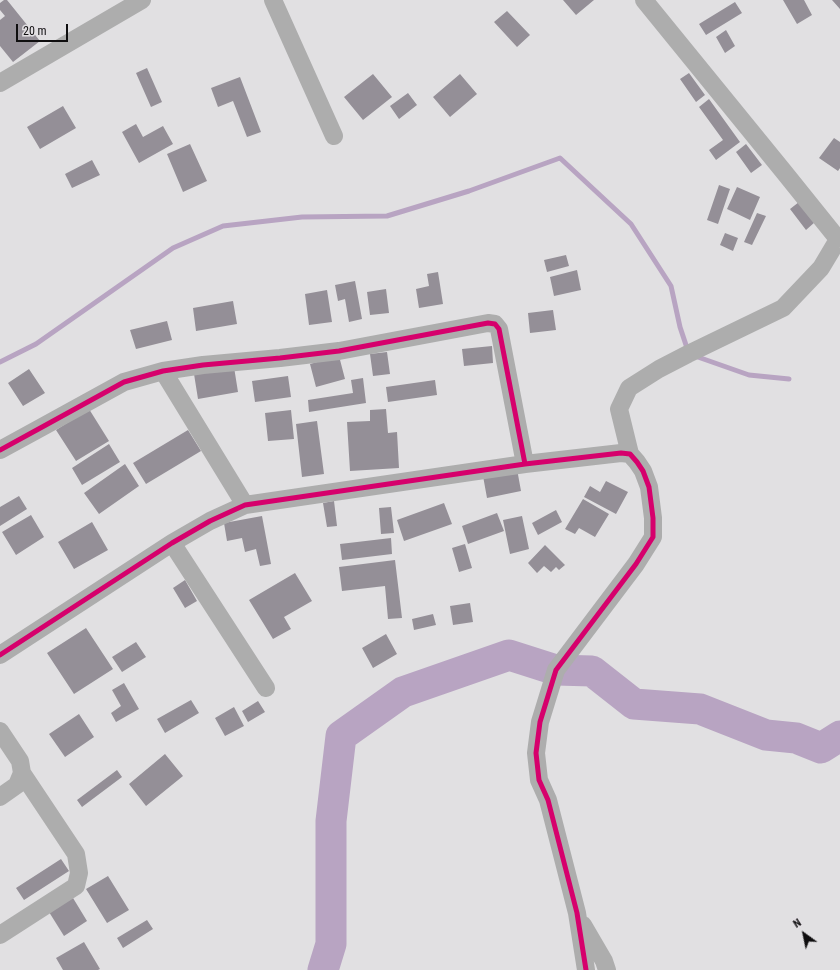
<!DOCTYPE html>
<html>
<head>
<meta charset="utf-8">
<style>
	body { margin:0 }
	#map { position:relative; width:840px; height:970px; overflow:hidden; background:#e1e0e2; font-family:"Roboto Condensed",sans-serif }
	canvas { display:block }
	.north { position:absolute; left:784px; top:914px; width:40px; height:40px; -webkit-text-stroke:3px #e2dfe3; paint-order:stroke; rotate:327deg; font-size:11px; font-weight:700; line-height:16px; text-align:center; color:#0f0e0f }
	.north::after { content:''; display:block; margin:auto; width:14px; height:18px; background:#0f0e0f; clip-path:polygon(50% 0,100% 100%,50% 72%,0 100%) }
	.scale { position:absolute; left:16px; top:24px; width:52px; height:18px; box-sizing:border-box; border:2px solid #0f0e0f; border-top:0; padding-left:5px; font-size:12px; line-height:14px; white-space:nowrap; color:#0f0e0f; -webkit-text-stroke:3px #e2dfe3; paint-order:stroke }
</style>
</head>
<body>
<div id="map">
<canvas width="840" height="970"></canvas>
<div class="north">N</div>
<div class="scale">20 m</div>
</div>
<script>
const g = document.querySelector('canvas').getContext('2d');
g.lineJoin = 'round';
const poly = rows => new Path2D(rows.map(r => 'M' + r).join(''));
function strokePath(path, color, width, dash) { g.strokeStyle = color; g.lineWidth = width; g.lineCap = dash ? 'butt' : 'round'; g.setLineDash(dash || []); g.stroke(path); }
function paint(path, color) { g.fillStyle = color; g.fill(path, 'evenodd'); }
strokePath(poly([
	[695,356,749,375,789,379],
	[0,362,36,344,173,248,223,226,302,217,387,216,469,191,560,158,631,224,671,286,680,327,688,351]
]), '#b8a4c2', 5);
strokePath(poly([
	[323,970,331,944,331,821,341,736,403,692,509,655,556,670,592,671,634,704,700,709,766,735,796,738,821,748,840,736]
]), '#b8a4c2', 31);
paint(poly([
	[4,0,7,0,40,41,13,62,0,46,0,20,5,16,0,10,0,3],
	[563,0,594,0,576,15],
	[783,0,804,0,812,15,797,24],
	[832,0,840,0,840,9],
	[735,2,742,13,706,35,699,24],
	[507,11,530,35,517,47,494,22],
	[726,30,735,46,725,53,716,37],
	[147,68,162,102,151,107,136,73],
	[689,73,705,95,696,102,680,79],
	[373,74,392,97,363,120,344,97],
	[460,74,477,94,450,117,433,97],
	[240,77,261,132,247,137,233,101,218,107,211,88],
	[408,93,417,105,399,119,390,106],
	[709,99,740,142,716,160,709,150,723,140,699,107],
	[63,106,76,128,40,149,27,127],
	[136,124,143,137,163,126,173,144,139,163,122,132],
	[834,138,840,142,840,168,838,171,819,158],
	[190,144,207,181,183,192,167,154],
	[746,144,762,165,751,173,736,152],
	[92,160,100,175,72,188,65,174],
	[719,185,730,189,718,224,707,220],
	[737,187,760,197,750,220,727,209],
	[799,202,815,222,806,230,790,209],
	[757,213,766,216,752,245,744,242],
	[725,233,738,238,733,251,720,245],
	[566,255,569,266,547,272,544,260],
	[577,270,581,290,554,296,550,277],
	[438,272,443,304,419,308,416,289,429,286,427,274],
	[355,281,362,319,349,322,345,299,338,301,335,285],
	[386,289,389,313,370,315,367,292],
	[327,290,332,322,309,325,305,294],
	[233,301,237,324,196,331,193,308],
	[553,310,556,330,530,333,528,313],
	[167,321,172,340,136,349,130,330],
	[492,346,493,363,464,366,462,349],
	[387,352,390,374,373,376,370,354],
	[339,356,345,379,316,387,310,364],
	[234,367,238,392,198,399,194,374],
	[29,369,45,393,23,406,8,383],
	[288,376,291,397,255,402,252,381],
	[363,378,366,403,309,412,308,400,353,393,351,380],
	[435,380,437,395,388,402,386,387],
	[89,409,109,441,76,461,56,430],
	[386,409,388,433,397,432,399,468,350,471,347,422,370,421,370,410],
	[291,410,294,439,268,441,265,413],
	[317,421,324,474,302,477,296,424],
	[188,430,201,451,146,484,133,463],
	[109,444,120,462,82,485,72,468],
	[125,464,139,486,99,514,84,493],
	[517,469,521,491,487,498,483,476],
	[606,481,628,492,616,514,584,497,590,486,600,492],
	[19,496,27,509,0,526,0,507],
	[583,499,609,514,595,537,579,528,575,534,565,529],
	[334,501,337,526,327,527,323,503],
	[444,503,452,524,404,541,397,520],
	[391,507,394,533,381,534,379,508],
	[556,510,562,522,538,535,532,523],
	[497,513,504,531,468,544,462,526],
	[31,515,44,537,16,555,2,532],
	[262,516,271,564,260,566,256,549,245,552,242,538,227,541,224,523],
	[522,516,529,549,510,554,503,520],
	[92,522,108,550,74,569,58,542],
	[391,538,392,554,342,560,340,544],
	[465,544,472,568,459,572,452,548],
	[545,545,565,565,559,570,556,567,551,572,544,566,537,573,528,563],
	[395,560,402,618,388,619,385,586,342,591,339,567],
	[295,573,312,601,284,617,291,629,273,639,249,600],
	[185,580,197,601,185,608,173,588],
	[470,603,473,622,453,625,450,606],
	[433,614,436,625,414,630,412,619],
	[86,628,113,669,74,694,47,653],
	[386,634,397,654,373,668,362,648],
	[136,642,146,657,122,672,112,657],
	[124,683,139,709,116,722,111,713,121,706,112,690],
	[191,700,199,713,165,733,157,719],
	[258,701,265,712,248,722,242,711],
	[234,707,244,726,225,736,215,718],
	[79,714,94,737,65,757,49,734],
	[165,754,183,776,146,806,129,784],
	[117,770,122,777,82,807,77,800],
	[61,859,69,871,24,900,16,888],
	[108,876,129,910,107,923,86,889],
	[73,898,87,921,64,936,49,912],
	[147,920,153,929,123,948,117,938],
	[84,942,100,969,98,970,63,970,56,958]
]), '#948f97');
strokePath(poly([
	[273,0,334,136],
	[644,0,784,172,838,239],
	[0,83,142,0],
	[163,371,245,505],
	[0,450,44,426,124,382,163,371,203,365,280,358,339,351,488,323,495,324,499,329,525,464],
	[630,454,619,409,629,388,659,369,688,354,783,308,821,268,840,236],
	[172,543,266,688],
	[0,655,172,543,210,521,245,505,525,464,621,453,630,454,637,462,643,471,649,487,653,518,653,537,636,564,556,670,540,722,536,753,539,780,548,800,577,913,586,970],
	[0,731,20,761,22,773,76,854,79,873,76,886,0,935],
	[0,797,17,785,22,773],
	[583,925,604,961,607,970]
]), '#adadad', 18);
strokePath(poly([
	[0,450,44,426,124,382,163,371,203,365,280,358,339,351,488,323,495,324,499,329,525,464],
	[0,655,172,543,210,521,245,505,525,464,621,453,630,454,637,462,643,471,649,487,653,518,653,537,636,564,556,670,540,722,536,753,539,780,548,800,577,913,586,970]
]), '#d6006c', 5);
</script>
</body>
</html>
